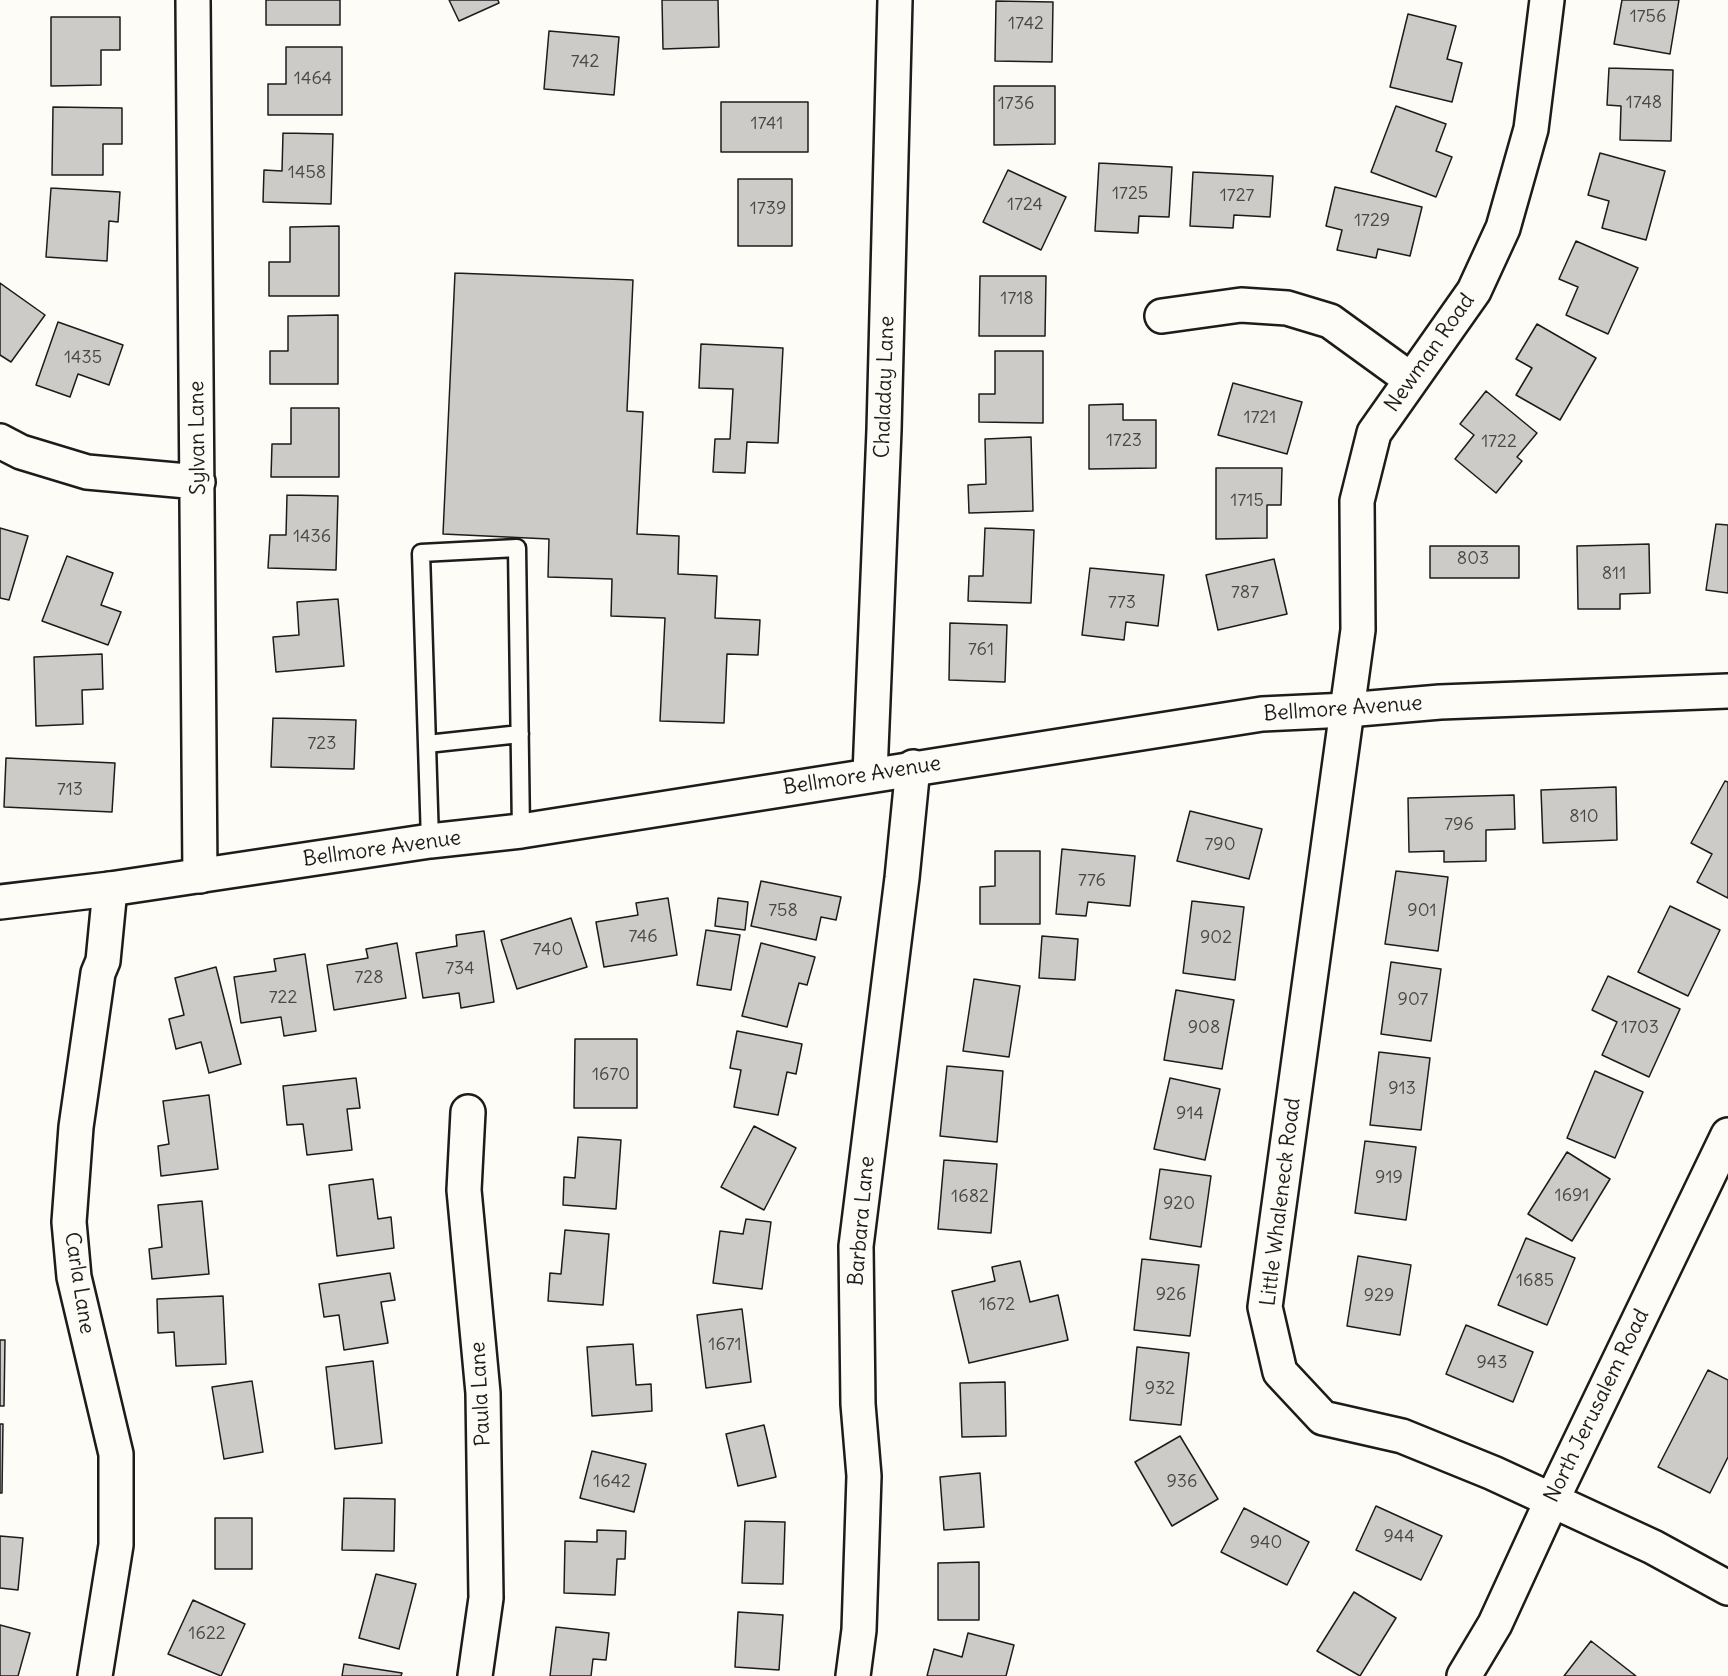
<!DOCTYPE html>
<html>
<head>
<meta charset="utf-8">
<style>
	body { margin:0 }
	canvas { display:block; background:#fdfcf7 }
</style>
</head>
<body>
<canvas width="1728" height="1676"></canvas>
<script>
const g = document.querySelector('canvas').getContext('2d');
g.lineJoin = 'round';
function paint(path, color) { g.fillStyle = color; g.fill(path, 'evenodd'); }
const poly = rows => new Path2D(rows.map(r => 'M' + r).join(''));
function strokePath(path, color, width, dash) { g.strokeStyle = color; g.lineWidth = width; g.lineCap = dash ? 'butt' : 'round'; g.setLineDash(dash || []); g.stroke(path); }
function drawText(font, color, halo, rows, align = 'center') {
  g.font = font + ' Delius,sans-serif'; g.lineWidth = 4.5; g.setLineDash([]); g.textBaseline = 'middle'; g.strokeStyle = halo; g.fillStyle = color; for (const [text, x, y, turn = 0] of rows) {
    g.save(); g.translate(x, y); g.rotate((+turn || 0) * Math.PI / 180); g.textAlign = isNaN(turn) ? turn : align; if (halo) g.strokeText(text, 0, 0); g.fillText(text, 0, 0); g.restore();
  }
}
const building = poly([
	[266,0,340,0,340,25,266,25,266,0],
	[449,0,498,0,499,3,459,21,449,0],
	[662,0,718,0,719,47,663,49,662,0],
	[1622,0,1679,0,1670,54,1614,44,1622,0],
	[996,1,1053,2,1052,62,995,61,996,1],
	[1408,14,1456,26,1447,59,1462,63,1452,102,1390,87,1408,14],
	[51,17,120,17,120,50,101,50,101,85,51,86,51,17],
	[549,31,619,37,614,95,544,89,549,31],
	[286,47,342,47,342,115,268,115,268,84,286,84,286,47],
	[1609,68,1673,70,1671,141,1620,140,1621,106,1607,105,1609,68],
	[994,86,1055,86,1055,144,994,145,994,86],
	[721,102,808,102,808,152,721,152,721,102],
	[1396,106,1446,124,1436,151,1452,157,1436,197,1371,172,1396,106],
	[53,107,122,108,122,144,103,144,103,175,52,175,53,107],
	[283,133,333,134,331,204,263,202,264,170,282,171,283,133],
	[1600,153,1665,171,1646,240,1602,228,1609,201,1588,195,1600,153],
	[1099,163,1172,167,1169,217,1139,216,1138,233,1095,231,1099,163],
	[1008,170,1066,197,1041,250,983,222,1008,170],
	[1193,172,1273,176,1270,217,1234,215,1233,228,1190,226,1193,172],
	[738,179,792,179,792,246,738,246,738,179],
	[1335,187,1422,207,1410,256,1378,249,1376,258,1337,250,1342,230,1326,226,1335,187],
	[51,188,120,192,118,222,109,221,107,261,46,257,51,188],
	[339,226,339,296,269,296,269,262,290,262,290,227,339,226],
	[1576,241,1638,268,1608,334,1566,315,1578,287,1559,279,1576,241],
	[455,273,633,280,627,411,643,412,637,534,679,536,678,574,717,576,715,618,760,620,758,655,727,654,724,723,660,721,665,618,611,616,612,579,548,577,549,539,443,534,455,273],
	[980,276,1046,276,1045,336,979,336,980,276],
	[0,283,45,315,11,362,0,355,0,283],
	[338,315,338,384,270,384,270,351,288,351,288,316,338,315],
	[58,322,123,345,109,385,78,374,70,397,36,385,58,322],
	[1537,324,1596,358,1560,420,1516,395,1532,368,1516,359,1537,324],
	[701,344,783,348,778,443,747,442,745,473,713,472,715,439,730,439,733,389,699,388,701,344],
	[995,351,1043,351,1043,423,979,422,979,394,995,394,995,351],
	[1233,383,1302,402,1287,454,1218,435,1233,383],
	[1486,391,1537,433,1517,457,1522,461,1496,493,1455,459,1474,435,1460,424,1486,391],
	[1123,404,1123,420,1156,420,1156,468,1089,469,1089,405,1123,404],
	[291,408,339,408,339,477,271,477,272,444,291,444,291,408],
	[1031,437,1033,511,969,513,968,485,986,484,985,439,1031,437],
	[1216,468,1282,468,1281,505,1267,505,1267,538,1216,539,1216,468],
	[287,495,338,496,336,570,268,568,270,535,286,535,287,495],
	[1716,524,1728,525,1728,593,1706,590,1716,524],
	[0,528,28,536,9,600,0,598,0,528],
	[985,528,1034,530,1031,603,968,601,969,576,983,576,985,528],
	[1649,544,1650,593,1620,594,1620,609,1578,609,1577,546,1649,544],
	[1430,546,1519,546,1519,578,1430,578,1430,546],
	[67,556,113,573,101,605,121,612,108,645,42,621,67,556],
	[1274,559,1287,614,1218,630,1206,575,1274,559],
	[1090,568,1164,575,1158,626,1126,622,1124,640,1082,635,1090,568],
	[338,599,344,666,276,672,273,637,299,635,297,602,338,599],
	[950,623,1007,625,1005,682,949,680,950,623],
	[102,654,103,689,82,690,83,724,36,726,34,657,102,654],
	[273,718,356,720,354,769,271,767,273,718],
	[6,758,115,763,112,812,4,807,6,758],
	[1725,781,1728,782,1728,898,1697,882,1712,854,1691,843,1725,781],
	[1616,787,1617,840,1543,843,1541,790,1616,787],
	[1514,795,1515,829,1486,830,1486,861,1444,862,1444,851,1409,852,1408,798,1514,795],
	[1190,811,1262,829,1249,879,1177,861,1190,811],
	[1062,849,1135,856,1130,906,1088,902,1086,916,1056,914,1062,849],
	[995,851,1040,851,1040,924,980,924,980,887,995,886,995,851],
	[1396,871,1448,877,1438,951,1385,944,1396,871],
	[761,881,841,897,836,920,821,917,816,940,751,926,761,881],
	[668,898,677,955,604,967,596,922,638,915,636,903,668,898],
	[718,898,748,902,745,930,715,926,718,898],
	[1192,901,1244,907,1235,980,1183,973,1192,901],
	[1670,906,1720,930,1688,996,1638,972,1670,906],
	[571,918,587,967,517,989,501,940,571,918],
	[706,930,740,935,731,990,697,985,706,930],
	[484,931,494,1002,461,1008,459,993,423,998,416,953,457,946,456,935,484,931],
	[1042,936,1078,939,1075,980,1039,978,1042,936],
	[397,943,406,998,334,1010,327,965,368,958,366,949,397,943],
	[761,943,815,957,807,985,799,983,787,1027,742,1016,761,943],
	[305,954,316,1031,284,1036,281,1017,241,1023,234,977,276,971,274,959,305,954],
	[1391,962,1441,969,1431,1041,1381,1034,1391,962],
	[216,967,241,1064,209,1073,201,1042,176,1049,169,1019,184,1015,175,978,216,967],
	[1608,976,1680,1009,1649,1077,1602,1055,1617,1022,1592,1010,1608,976],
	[974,979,1020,986,1009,1057,963,1051,974,979],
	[1176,990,1234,1000,1222,1069,1164,1060,1176,990],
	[737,1031,802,1044,796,1074,787,1072,778,1115,734,1107,741,1070,730,1068,737,1031],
	[575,1039,637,1039,637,1108,574,1108,575,1039],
	[1379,1052,1430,1058,1421,1130,1370,1125,1379,1052],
	[947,1066,1003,1071,997,1142,940,1136,947,1066],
	[1595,1071,1643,1092,1615,1158,1567,1138,1595,1071],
	[356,1078,360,1108,347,1109,352,1150,307,1155,303,1124,287,1125,283,1086,356,1078],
	[1170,1078,1220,1089,1205,1160,1154,1149,1170,1078],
	[209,1095,218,1169,161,1176,158,1146,169,1144,163,1101,209,1095],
	[754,1126,796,1148,764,1210,721,1187,754,1126],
	[578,1137,621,1140,616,1209,563,1205,564,1177,575,1178,578,1137],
	[1365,1141,1416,1147,1406,1220,1355,1213,1365,1141],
	[1567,1152,1610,1179,1572,1241,1528,1214,1567,1152],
	[944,1160,997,1164,991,1233,938,1229,944,1160],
	[1160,1169,1211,1176,1201,1247,1150,1239,1160,1169],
	[373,1179,378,1219,391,1217,394,1248,337,1256,329,1185,373,1179],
	[202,1201,209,1274,152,1279,149,1249,162,1247,158,1205,202,1201],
	[746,1219,771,1222,762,1289,713,1283,720,1231,743,1234,746,1219],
	[565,1230,609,1234,603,1305,548,1301,550,1273,561,1274,565,1230],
	[1526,1238,1575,1258,1547,1325,1498,1305,1526,1238],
	[1358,1256,1411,1265,1400,1335,1347,1326,1358,1256],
	[1142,1259,1199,1265,1190,1336,1134,1330,1142,1259],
	[1020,1261,1030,1302,1058,1295,1068,1340,969,1363,952,1291,995,1281,992,1267,1020,1261],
	[390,1273,395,1300,381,1302,388,1343,344,1350,339,1315,324,1317,319,1284,390,1273],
	[223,1296,226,1364,176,1366,174,1332,158,1333,157,1299,223,1296],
	[742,1309,751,1382,706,1388,697,1315,742,1309],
	[1466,1325,1533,1352,1513,1402,1446,1374,1466,1325],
	[0,1340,5,1340,4,1406,0,1406,0,1340],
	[633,1344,636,1385,651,1384,652,1411,592,1416,587,1347,633,1344],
	[1137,1347,1189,1353,1181,1425,1130,1420,1137,1347],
	[373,1361,382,1443,335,1449,326,1367,373,1361],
	[1708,1370,1728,1380,1728,1457,1710,1493,1658,1467,1708,1370],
	[252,1381,263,1452,224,1459,212,1387,252,1381],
	[1005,1382,1006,1436,962,1437,960,1383,1005,1382],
	[0,1424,3,1424,2,1493,0,1493,0,1424],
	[764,1425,776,1477,738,1486,726,1434,764,1425],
	[1180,1436,1218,1499,1172,1526,1135,1462,1180,1436],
	[592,1451,646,1464,634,1512,580,1498,592,1451],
	[980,1473,984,1527,944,1530,940,1477,980,1473],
	[344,1498,395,1499,394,1551,342,1550,344,1498],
	[1376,1506,1442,1536,1421,1580,1356,1550,1376,1506],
	[1244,1508,1309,1542,1287,1585,1221,1552,1244,1508],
	[215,1518,252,1518,252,1569,215,1569,215,1518],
	[745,1521,785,1522,783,1584,742,1583,745,1521],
	[597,1530,626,1531,625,1559,617,1559,615,1595,564,1593,565,1541,597,1542,597,1530],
	[0,1536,23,1538,18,1590,0,1588,0,1536],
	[979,1562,979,1620,938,1620,938,1563,979,1562],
	[376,1574,416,1584,399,1649,359,1638,376,1574],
	[1354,1592,1396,1618,1360,1676,1317,1651,1354,1592],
	[193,1600,245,1624,221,1676,168,1654,193,1600],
	[738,1612,783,1615,779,1670,735,1667,738,1612],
	[0,1625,30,1633,18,1676,0,1676,0,1625],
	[556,1627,609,1633,606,1660,593,1659,591,1676,550,1676,556,1627],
	[968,1633,1014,1645,1006,1676,927,1676,934,1649,962,1657,968,1633],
	[1591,1641,1636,1676,1564,1676,1591,1641],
	[344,1664,402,1673,401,1676,342,1676,344,1664]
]);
paint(building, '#cccbc8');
strokePath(building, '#1c1c1c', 1.5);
const lane = poly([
	[427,744,520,734],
	[430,841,421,553,517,548,521,831]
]);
const street = poly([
	[193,0,200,876],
	[1547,0,1531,129,1503,228,1474,291,1374,433,1357,501,1358,630,1265,1307,1280,1372,1323,1418,1402,1436,1493,1473,1653,1547,1728,1588],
	[1162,316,1241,305,1287,308,1330,321,1410,379],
	[0,441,21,452,87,472,198,482],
	[870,774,884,430,895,0],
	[468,1112,464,1190,483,1393,486,1598,475,1676],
	[95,1676,116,1545,116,1454,74,1277,69,1222,76,1127,98,973,103,961,110,889],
	[853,1676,859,1630,864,1476,858,1404,856,1246,902,878,913,767]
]);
const secondary = poly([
	[0,902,110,889,430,841,521,831,1262,714,1347,710,1440,702,1728,691],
	[1464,1676,1495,1624,1552,1500,1728,1135]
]);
strokePath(lane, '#1c1c1c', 21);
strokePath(street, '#1c1c1c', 38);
strokePath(secondary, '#1c1c1c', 38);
strokePath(lane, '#fdfcf7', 16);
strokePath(street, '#fdfcf7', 33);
strokePath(secondary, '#fdfcf7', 33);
drawText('18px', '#484847', null, [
	["1756",1648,17],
	["1742",1026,24],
	["742",585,62],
	["1464",313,79],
	["1748",1644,103],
	["1736",1016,104],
	["1741",767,124],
	["1458",307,173],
	["1725",1130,194],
	["1727",1237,196],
	["1724",1025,205],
	["1739",768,209],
	["1729",1372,221],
	["1718",1017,299],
	["1435",83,358],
	["1721",1260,418],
	["1723",1124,441],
	["1722",1499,442],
	["1715",1247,501],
	["1436",312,537],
	["803",1473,559],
	["811",1614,574],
	["787",1245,593],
	["773",1122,603],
	["761",981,650],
	["723",322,744],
	["713",70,790],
	["810",1584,817],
	["796",1459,825],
	["790",1220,845],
	["776",1092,881],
	["758",783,911],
	["901",1422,911],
	["746",643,937],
	["902",1216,938],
	["740",548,950],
	["734",460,969],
	["728",369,978],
	["722",283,998],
	["907",1413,1000],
	["908",1204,1028],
	["1703",1640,1028],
	["1670",611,1075],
	["913",1402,1089],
	["914",1190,1114],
	["919",1389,1178],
	["1691",1572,1196],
	["1682",970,1197],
	["920",1179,1204],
	["1685",1535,1281],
	["926",1171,1295],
	["929",1379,1296],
	["1672",997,1305],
	["1671",725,1345],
	["943",1492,1363],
	["932",1160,1389],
	["1642",612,1482],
	["936",1182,1482],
	["944",1399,1537],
	["940",1266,1543],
	["1622",207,1634]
]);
drawText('21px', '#1c1c1c', '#fdfcf7', [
	["Newman Road",1430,353,-55],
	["Chaladay Lane",885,387,-88],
	["Sylvan Lane",198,438,-91],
	["Bellmore Avenue",1343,709,-4],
	["Bellmore Avenue",862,776,-9],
	["Bellmore Avenue",382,849,-8],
	["Little Whaleneck Road",1281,1202,-83],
	["Barbara Lane",862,1221,-85],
	["Carla Lane",79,1283,81],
	["Paula Lane",481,1394,-93],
	["North Jerusalem Road",1597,1406,-64]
]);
</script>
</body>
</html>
